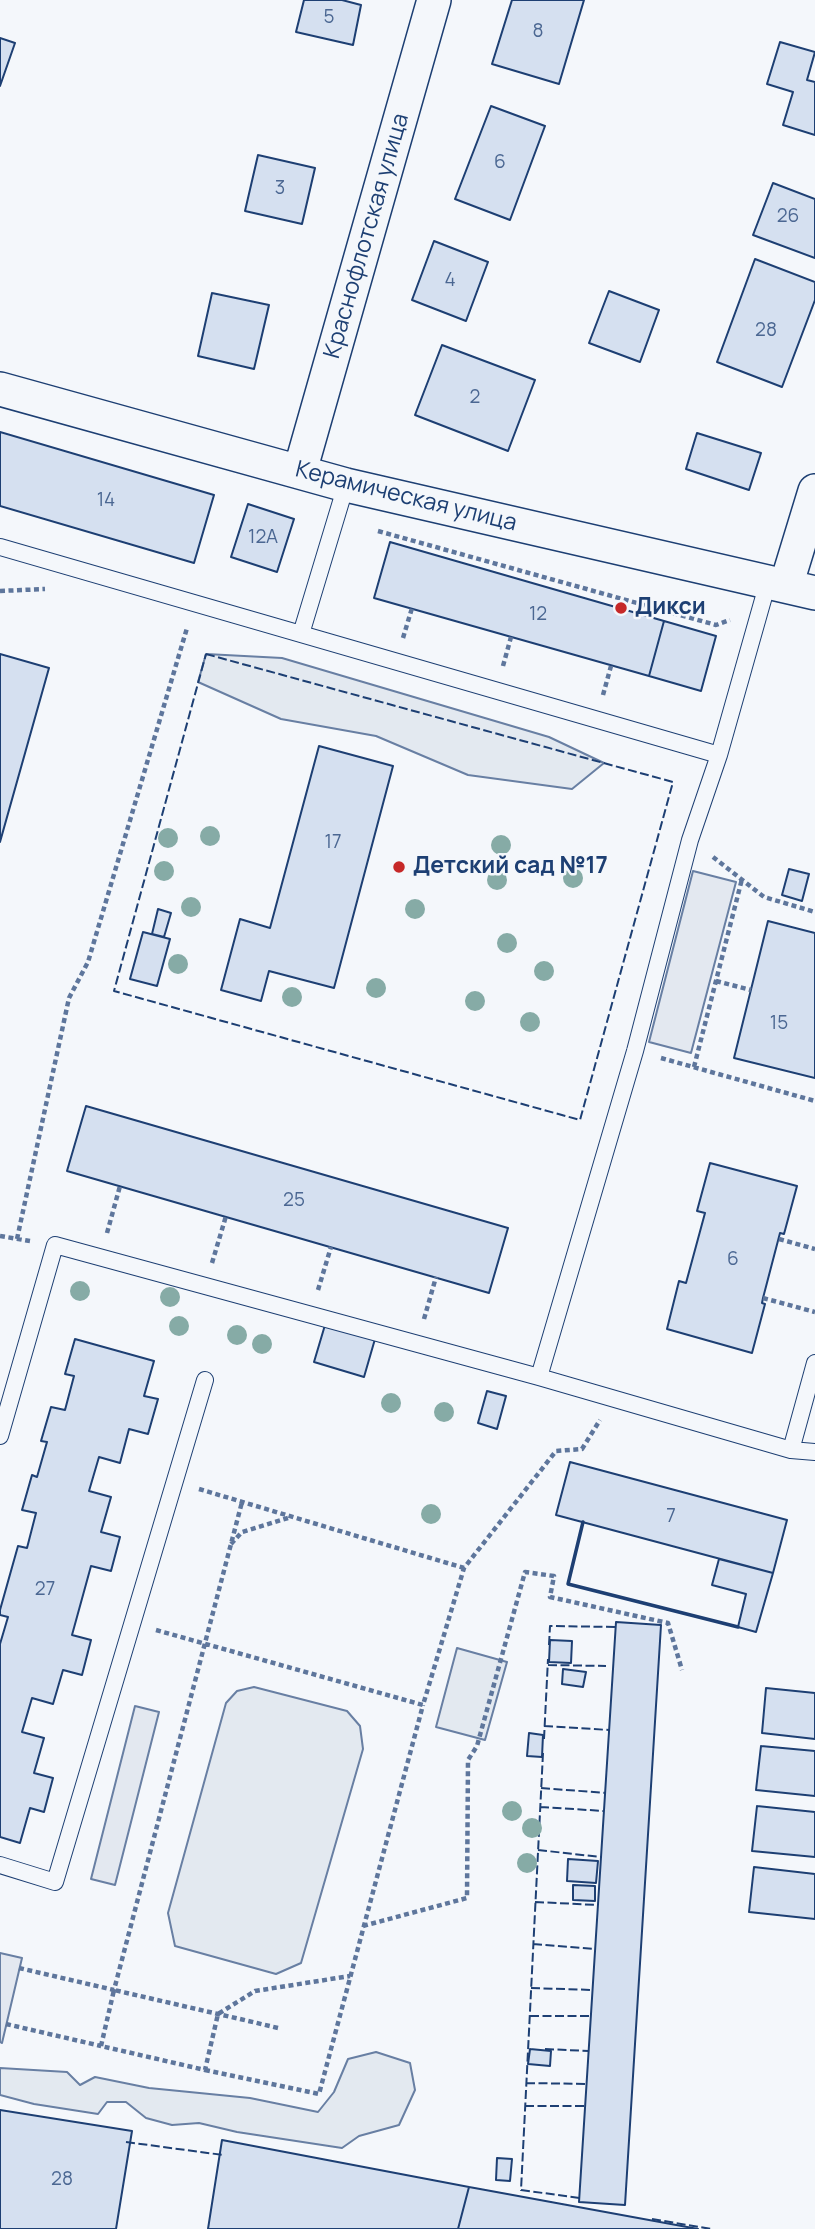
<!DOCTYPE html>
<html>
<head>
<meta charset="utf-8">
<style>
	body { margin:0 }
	canvas { display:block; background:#f4f7fb }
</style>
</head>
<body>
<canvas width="815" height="2229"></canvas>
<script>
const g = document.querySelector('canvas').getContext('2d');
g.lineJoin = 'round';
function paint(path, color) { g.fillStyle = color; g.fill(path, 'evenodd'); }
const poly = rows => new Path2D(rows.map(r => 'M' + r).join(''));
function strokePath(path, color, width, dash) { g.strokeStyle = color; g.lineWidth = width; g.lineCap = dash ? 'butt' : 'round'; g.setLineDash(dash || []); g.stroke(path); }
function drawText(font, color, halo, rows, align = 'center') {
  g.font = font + ' Manrope,sans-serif'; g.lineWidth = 5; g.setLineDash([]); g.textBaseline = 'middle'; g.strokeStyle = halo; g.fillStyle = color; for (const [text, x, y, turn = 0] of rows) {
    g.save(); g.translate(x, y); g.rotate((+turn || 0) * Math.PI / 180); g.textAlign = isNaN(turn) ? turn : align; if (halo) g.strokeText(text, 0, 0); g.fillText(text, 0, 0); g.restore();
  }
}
const green = poly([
	[206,654,282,658,549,737,604,763,572,789,468,775,376,736,281,719,198,682,206,654],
	[457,1648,507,1662,485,1740,436,1727,457,1648],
	[254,1687,347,1711,360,1726,363,1749,301,1963,276,1974,175,1946,168,1913,226,1703,237,1691,254,1687],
	[376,2052,410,2063,415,2090,399,2125,359,2136,342,2148,237,2132,199,2123,172,2125,146,2118,126,2102,107,2102,98,2114,34,2104,0,2095,0,2068,67,2072,80,2085,95,2077,149,2088,250,2098,318,2112,334,2092,348,2059,376,2052]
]);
paint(green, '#e3e9f0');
strokePath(green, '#687fa3', 2);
const parking = poly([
	[693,871,736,882,691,1053,649,1042,693,871],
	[135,1706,159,1712,115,1885,91,1879,135,1706],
	[0,1953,22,1958,2,2043,0,2042,0,1953]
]);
paint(parking, '#e3e8f0');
strokePath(parking, '#687fa3', 2);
const building = poly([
	[304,0,342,0,361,5,353,45,296,32,304,0],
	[512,0,584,0,559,84,492,64,512,0],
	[0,38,15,43,0,86,0,38],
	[780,42,815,52,807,80,815,82,815,135,783,125,793,92,767,84,780,42],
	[491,106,545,126,510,220,455,199,491,106],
	[258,155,315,168,302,224,245,211,258,155],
	[773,183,815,199,815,258,753,235,773,183],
	[434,241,488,262,466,321,412,300,434,241],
	[755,259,815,282,815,300,782,387,717,362,755,259],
	[609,291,659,310,640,362,589,343,609,291],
	[212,293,269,305,254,369,198,356,212,293],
	[442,345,535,380,508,451,415,415,442,345],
	[0,432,214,495,194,563,0,506,0,432],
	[697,433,761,453,749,490,686,469,697,433],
	[248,504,294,519,277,572,231,557,248,504],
	[390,542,664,621,649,676,374,598,390,542],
	[664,621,716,636,701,691,649,676,664,621],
	[0,654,49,668,0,842,0,654],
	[319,746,393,766,334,988,269,971,261,1001,221,990,240,919,270,928,319,746],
	[789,869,809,874,802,901,782,895,789,869],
	[158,909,171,913,164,937,152,934,158,909],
	[768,921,815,933,815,1078,734,1058,768,921],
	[143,932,170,939,157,986,130,979,143,932],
	[86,1106,508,1228,489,1293,67,1171,86,1106],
	[710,1163,797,1186,784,1234,780,1233,763,1298,762,1303,765,1304,752,1353,667,1329,679,1281,686,1283,705,1213,697,1211,710,1163],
	[325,1325,375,1339,364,1377,314,1362,325,1325],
	[75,1339,154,1361,144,1396,158,1399,148,1434,129,1429,120,1463,99,1457,89,1491,111,1497,101,1532,120,1537,111,1571,91,1566,72,1635,91,1640,82,1675,63,1670,53,1704,32,1698,22,1732,44,1738,34,1773,53,1778,44,1812,30,1808,20,1843,0,1837,0,1644,8,1617,0,1615,0,1610,18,1546,27,1548,36,1513,22,1510,32,1475,37,1477,47,1442,41,1441,51,1407,65,1410,74,1376,65,1374,75,1339],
	[487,1391,506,1396,497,1429,478,1423,487,1391],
	[570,1462,787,1520,773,1573,556,1515,570,1462],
	[719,1559,773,1573,756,1632,738,1627,746,1594,712,1585,719,1559],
	[616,1622,661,1625,625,2205,579,2202,616,1622],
	[550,1640,572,1641,571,1663,549,1662,550,1640],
	[563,1669,586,1672,583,1687,562,1684,563,1669],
	[766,1688,815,1693,815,1739,762,1733,766,1688],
	[529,1733,543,1735,542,1757,527,1756,529,1733],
	[761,1746,815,1751,815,1796,756,1790,761,1746],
	[757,1806,815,1812,815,1857,752,1851,757,1806],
	[568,1859,598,1861,596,1883,567,1881,568,1859],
	[754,1867,815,1874,815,1919,749,1912,754,1867],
	[573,1885,595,1886,595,1901,573,1900,573,1885],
	[530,2049,551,2051,550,2066,528,2064,530,2049],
	[0,2110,132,2131,116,2229,0,2229,0,2110],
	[222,2140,469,2187,458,2229,208,2229,222,2140],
	[497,2158,512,2159,510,2181,496,2180,497,2158],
	[469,2187,480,2189,698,2229,458,2229,469,2187]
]);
paint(building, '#d5e0f0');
strokePath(building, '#1d3f73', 2);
const service = poly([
	[0,547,719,755],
	[301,634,346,485],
	[539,1377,635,1051,690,840,719,755,768,582],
	[0,1436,55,1245,539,1377,791,1450,815,1452],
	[791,1450,815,1363],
	[0,1865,55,1882,205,1380]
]);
const minor = poly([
	[0,389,346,485,815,593],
	[300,471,434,0],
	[786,586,815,491]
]);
strokePath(service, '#1d3f73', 18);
strokePath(minor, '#1d3f73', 36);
strokePath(poly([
	[378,531,716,625,730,620],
	[0,591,45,589],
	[403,638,412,608],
	[503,666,511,637],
	[603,695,611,666],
	[713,857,764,897,815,912],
	[716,981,751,990],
	[661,1058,815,1101],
	[694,1067,742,879],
	[107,1233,120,1186],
	[0,1236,30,1241],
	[17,1239,69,998,88,962,187,628],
	[779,1239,815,1249],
	[212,1263,226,1216],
	[318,1290,331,1247],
	[763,1298,815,1312],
	[424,1319,436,1277],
	[199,1489,464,1568],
	[231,1544,242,1532,288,1518],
	[156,1630,423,1705,464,1568,556,1451,582,1449,600,1420],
	[363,1926,467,1898,468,1760,477,1746,525,1572,554,1576,550,1597,668,1623,682,1670],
	[19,1968,114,1990,242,1502],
	[6,2024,101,2046],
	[278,2028,240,2019,218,2014,114,1990,101,2046,205,2070,218,2014,255,1991,350,1976],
	[205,2070,319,2094,423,1705]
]), '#5e769c', 4.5, [5, 3.5]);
strokePath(service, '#f4f7fb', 16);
strokePath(minor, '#f4f7fb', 33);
strokePath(poly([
	[206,654,673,782,580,1120,114,991,206,654],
	[549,1645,550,1626,616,1627],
	[548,1665,606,1666],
	[544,1726,609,1730],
	[544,1739,548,1659],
	[543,1753,521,2190,580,2198],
	[541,1788,606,1793],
	[540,1807,604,1811],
	[538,1850,601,1857],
	[535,1902,598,1905],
	[533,1944,596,1949],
	[531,1988,593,1990],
	[530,2016,591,2016],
	[545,2049,589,2051],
	[526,2083,587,2084],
	[525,2106,586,2106],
	[126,2142,223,2155],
	[652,2219,711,2229]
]), '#1d3f73', 2, [9, 3.5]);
strokePath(poly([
	[583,1522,568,1584,738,1627]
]), '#1d3f73', 3.5);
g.fillStyle = '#86aba6';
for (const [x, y] of [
	[210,836],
	[168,838],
	[501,845],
	[164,871],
	[573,878],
	[497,880],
	[191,907],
	[415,909],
	[507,943],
	[178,964],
	[544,971],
	[376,988],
	[292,997],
	[475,1001],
	[530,1022],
	[80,1291],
	[170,1297],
	[179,1326],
	[237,1335],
	[262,1344],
	[391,1403],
	[444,1412],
	[431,1514],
	[512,1811],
	[532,1828],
	[527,1863]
]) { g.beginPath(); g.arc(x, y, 10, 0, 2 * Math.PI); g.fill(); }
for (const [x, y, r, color] of [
	[621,608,7,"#c62828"],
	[399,867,7,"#c62828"]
]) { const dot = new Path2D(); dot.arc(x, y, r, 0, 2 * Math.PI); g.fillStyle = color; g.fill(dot); strokePath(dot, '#f4f7fb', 2.5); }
drawText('19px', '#4b6792', null, [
	["5",329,18],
	["8",538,32],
	["6",500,163],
	["3",280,189],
	["26",788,217],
	["4",450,281],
	["28",766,331],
	["2",475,398],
	["14",106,501],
	["12А",263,538],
	["12",538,615],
	["17",333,843],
	["15",779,1024],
	["25",294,1201],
	["6",733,1260],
	["7",671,1517],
	["27",45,1590],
	["28",62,2180]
]);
drawText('23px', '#1d3f73', '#f4f7fb', [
	["Краснофлотская улица",367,236,-74],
	["Керамическая улица",406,497,14]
]);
drawText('bold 23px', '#1d3f73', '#f4f7fb', [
	["Дикси",635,608],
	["Детский сад №17",413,867]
], 'left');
</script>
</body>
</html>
